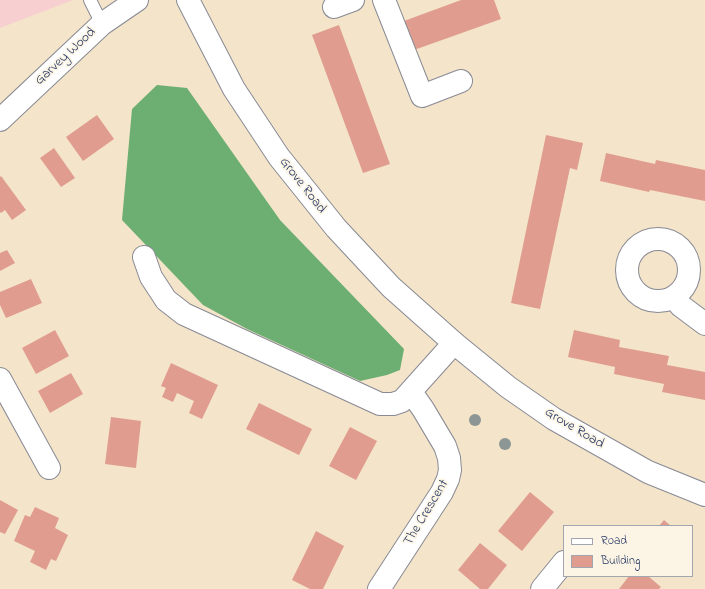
<!DOCTYPE html>
<html>
<head>
<meta charset="utf-8">
<style>
	body { margin:0 }
	#map { position:relative; width:705px; height:589px; overflow:hidden; background:#f4e4ca; font-family:"Indie Flower",sans-serif }
	canvas { display:block }
	.legend { position:absolute; left:563px; top:525px; width:130px; height:52px; box-sizing:border-box; background:#fcf5e5; border:1px solid #a2a6af; margin:0; padding:5px 7px; list-style:none; font-size:12px; color:#1b2f5e }
	.legend li { display:flex; align-items:center; gap:8px; height:20px }
	.legend b { width:20px; border:1px solid #a2a6af }
</style>
</head>
<body>
<div id="map">
<canvas width="705" height="589"></canvas>
<ul class="legend">
<li><b style="height:5px;background:#fff"></b>Road</li>
<li><b style="height:11px;background:#e09d8f"></b>Building</li>
</ul>
</div>
<script>
const g = document.querySelector('canvas').getContext('2d');
g.lineJoin = 'round';
function paint(path, color) { g.fillStyle = color; g.fill(path, 'evenodd'); }
const poly = rows => new Path2D(rows.map(r => 'M' + r).join(''));
function strokePath(path, color, width, dash) { g.strokeStyle = color; g.lineWidth = width; g.lineCap = dash ? 'butt' : 'round'; g.setLineDash(dash || []); g.stroke(path); }
function drawText(font, color, halo, rows, align = 'center') {
  g.font = font + ' "Indie Flower",sans-serif'; g.lineWidth = 3.5; g.setLineDash([]); g.textBaseline = 'middle'; g.strokeStyle = halo; g.fillStyle = color; for (const [text, x, y, turn = 0] of rows) {
    g.save(); g.translate(x, y); g.rotate((+turn || 0) * Math.PI / 180); g.textAlign = isNaN(turn) ? turn : align; if (halo) g.strokeText(text, 0, 0); g.fillText(text, 0, 0); g.restore();
  }
}
paint(poly([
	[0,0,73,0,0,28]
]), '#f7cfd0');
paint(poly([
	[157,85,187,88,280,220,404,349,400,370,387,375,360,381,247,329,203,305,122,220,132,109]
]), '#6daf72');
paint(poly([
	[461,0,494,0,501,19,414,50,404,21],
	[339,25,390,164,363,173,312,35],
	[97,115,114,139,83,161,66,137],
	[546,135,583,143,577,170,570,168,540,309,511,303],
	[54,148,75,178,61,187,40,158],
	[606,153,655,164,656,160,705,170,705,201,650,190,649,192,600,181],
	[1,176,26,210,12,220,5,210,1,213,0,212,0,177],
	[7,250,15,263,0,271,0,253],
	[31,279,42,303,6,318,0,305,0,292],
	[55,330,69,356,36,374,22,348],
	[574,330,620,340,619,347,669,356,667,365,705,372,705,400,662,392,664,384,614,374,615,367,568,357],
	[171,363,218,385,202,419,189,413,194,401,177,393,173,402,162,397,166,388,161,386],
	[71,373,83,394,50,413,38,391],
	[259,403,312,429,299,455,246,429],
	[111,417,141,421,136,468,105,464],
	[350,427,377,441,356,480,329,466],
	[530,492,554,512,522,551,498,531],
	[0,500,18,510,5,534,0,532],
	[35,507,59,518,55,528,68,535,56,561,51,559,46,570,30,562,35,551,14,541,25,515,30,517],
	[664,520,671,526,659,526],
	[316,531,344,546,323,589,310,589,292,580],
	[480,543,507,565,488,589,480,589,458,570],
	[629,576,648,576,661,587,659,589,619,589]
]), '#e09d8f');
const service = poly([
	[90,0,102,24]
]);
const minor = poly([
	[384,0,422,96,461,81],
	[334,7,353,0],
	[0,120,102,24,137,0],
	'627 270a31 31 0 1 1 62 0a31 31 0 1 1-62 0Z',
	[144,257,151,277,166,300,184,314,380,404,393,404,402,401,454,343],
	[674,298,681,306,705,324],
	[0,379,49,468],
	[379,589,442,492,448,479,450,470,449,458,445,446,423,409,411,392],
	[542,589,564,562]
]);
const tertiary = poly([
	[188,0,234,89,279,157,336,228,391,287,454,343,508,387,554,419,648,472,705,495]
]);
strokePath(service, '#888a94', 14);
strokePath(minor, '#888a94', 24);
strokePath(tertiary, '#888a94', 24);
strokePath(service, '#fff', 12);
strokePath(minor, '#fff', 22);
strokePath(tertiary, '#fff', 22);
g.fillStyle = '#8c9694';
for (const [x, y] of [
	[475,420],
	[505,444]
]) { g.beginPath(); g.arc(x, y, 6, 0, 2 * Math.PI); g.fill(); }
drawText('14px', '#1b2f5e', '#fcf5e5', [
	["Garvey Wood",66,57,-43],
	["Grove Road",302,186,52],
	["Grove Road",574,429,31],
	["The Crescent",427,513,-59]
]);
</script>
</body>
</html>
